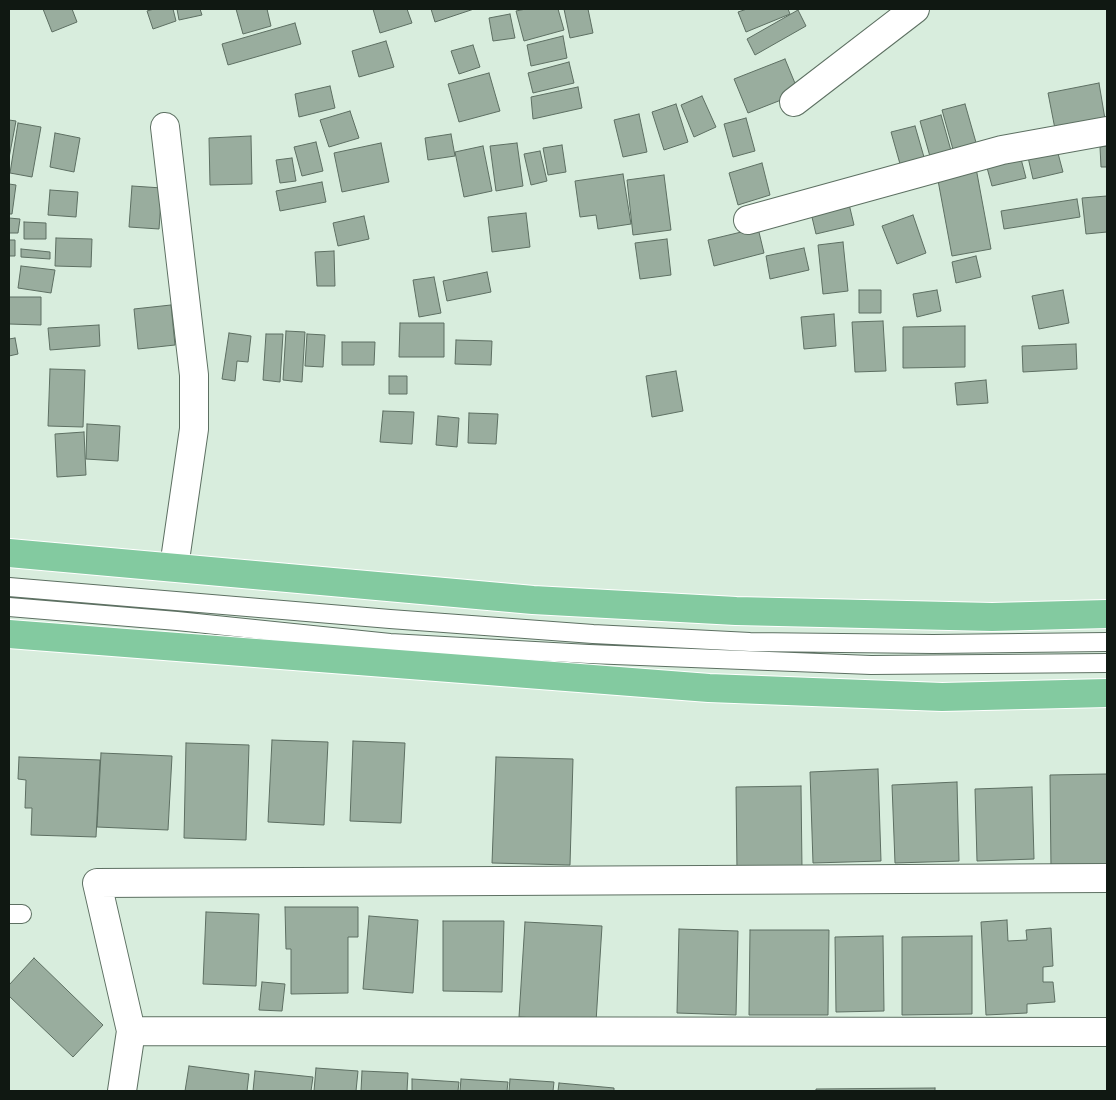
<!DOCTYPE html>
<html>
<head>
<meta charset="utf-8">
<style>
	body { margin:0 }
	#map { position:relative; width:1116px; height:1100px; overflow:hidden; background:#d8eddd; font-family:Cabin,sans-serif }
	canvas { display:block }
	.frame { position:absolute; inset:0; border:10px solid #101812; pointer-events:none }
</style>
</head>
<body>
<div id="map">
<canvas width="1116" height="1100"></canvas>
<div class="frame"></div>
</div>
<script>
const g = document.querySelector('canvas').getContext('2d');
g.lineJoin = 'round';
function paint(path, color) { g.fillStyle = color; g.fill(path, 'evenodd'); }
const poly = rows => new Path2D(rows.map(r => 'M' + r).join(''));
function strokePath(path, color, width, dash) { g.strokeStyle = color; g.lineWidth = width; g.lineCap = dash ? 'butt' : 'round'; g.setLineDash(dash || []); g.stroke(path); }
const building = poly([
	[43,9,72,9,77,22,52,32,43,9],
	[154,9,173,9,176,21,153,29,147,11,154,9],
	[177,9,200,9,202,15,179,20,177,9],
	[236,9,267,9,271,26,243,34,236,9],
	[373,9,407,9,412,23,380,33,373,9],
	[431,9,474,9,435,22,431,9],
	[526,9,558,9,564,30,524,41,516,11,526,9],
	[564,9,588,9,593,33,570,38,564,9],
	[747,9,788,9,790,14,746,32,738,12,747,9],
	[798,10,806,26,755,55,747,39,798,10],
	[510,14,515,38,493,41,489,18,510,14],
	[295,23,301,44,228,65,222,44,295,23],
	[563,36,567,58,531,66,527,45,563,36],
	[386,41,394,67,359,77,352,51,386,41],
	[473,45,480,67,459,74,451,51,473,45],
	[785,59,799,93,748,113,734,79,785,59],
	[569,62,574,83,533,93,528,73,569,62],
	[489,73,500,111,459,122,448,84,489,73],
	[1099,83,1106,125,1056,134,1048,93,1099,83],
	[330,86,335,108,299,117,295,94,330,86],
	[578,87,582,108,533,119,531,97,578,87],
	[702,96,716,127,694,137,681,105,702,96],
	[676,104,688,142,664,150,652,112,676,104],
	[965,104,977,146,954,153,942,110,965,104],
	[350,111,359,138,329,147,320,120,350,111],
	[639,114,647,152,623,157,614,120,639,114],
	[941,115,952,154,931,160,920,121,941,115],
	[746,118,755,151,733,157,724,124,746,118],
	[9,120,16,121,9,158,9,120],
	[18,123,41,127,32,177,10,173,18,123],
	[915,126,926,164,902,171,891,132,915,126],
	[55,133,80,138,74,172,50,167,55,133],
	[451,134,455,156,428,160,425,138,451,134],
	[251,136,252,184,210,185,209,138,251,136],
	[316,142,323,171,302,176,294,147,316,142],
	[381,143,389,182,342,192,334,153,381,143],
	[517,143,523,186,496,191,490,146,517,143],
	[562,145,566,172,548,175,543,148,562,145],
	[483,146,492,191,464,197,455,152,483,146],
	[1056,146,1063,172,1033,179,1027,153,1056,146],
	[1107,146,1107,167,1101,167,1100,147,1107,146],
	[540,151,547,181,531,185,524,154,540,151],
	[1020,155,1026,178,992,186,986,164,1020,155],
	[292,158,296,181,280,183,276,160,292,158],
	[762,163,770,195,738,205,729,173,762,163],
	[976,168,991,249,952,256,937,175,976,168],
	[623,174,631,224,598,229,596,215,580,217,575,181,623,174],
	[664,175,671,230,633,235,627,180,664,175],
	[322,182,326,202,280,211,276,191,322,182],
	[9,184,16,185,12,214,9,214,9,184],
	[132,186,162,188,159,229,129,227,132,186],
	[50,190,78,192,76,217,48,215,50,190],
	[1107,196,1107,232,1086,234,1082,198,1107,196],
	[1077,199,1080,217,1004,229,1001,211,1077,199],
	[849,204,854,225,816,234,811,213,849,204],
	[526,213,530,247,492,252,488,217,526,213],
	[913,215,926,253,897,264,882,226,913,215],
	[364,216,369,239,338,246,333,223,364,216],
	[9,218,20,219,18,233,9,233,9,218],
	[24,222,46,223,46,239,24,239,24,222],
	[758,228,764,253,714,266,708,240,758,228],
	[56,238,92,239,91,267,55,266,56,238],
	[667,239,671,275,640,279,635,243,667,239],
	[9,240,15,240,15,256,9,256,9,240],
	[843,242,848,291,823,294,818,245,843,242],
	[804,248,809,270,770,279,766,256,804,248],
	[21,249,50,252,50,259,21,257,21,249],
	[334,251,335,286,317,286,315,252,334,251],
	[976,256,981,277,956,283,952,262,976,256],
	[21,266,55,270,51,293,18,288,21,266],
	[487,272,491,292,447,301,443,281,487,272],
	[434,277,441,313,419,317,413,280,434,277],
	[859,290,881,290,881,313,859,313,859,290],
	[937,290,941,311,917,317,913,294,937,290],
	[1063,290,1069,323,1039,329,1032,296,1063,290],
	[9,297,41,297,41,325,9,324,9,297],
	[171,305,175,345,138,349,134,309,171,305],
	[834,314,836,346,804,349,801,317,834,314],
	[883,321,886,371,855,372,852,322,883,321],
	[400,323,444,323,444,357,399,357,400,323],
	[99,325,100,346,50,350,48,328,99,325],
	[965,326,965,367,903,368,903,327,965,326],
	[286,331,305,332,302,382,283,380,286,331],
	[229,333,251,336,248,362,237,361,235,381,222,379,229,333],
	[266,334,283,334,280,382,263,380,266,334],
	[307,334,325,335,323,367,305,366,307,334],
	[15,338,18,354,9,356,9,339,15,338],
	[456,340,492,341,491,365,455,364,456,340],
	[342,342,375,342,374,365,342,365,342,342],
	[1076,344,1077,369,1023,372,1022,346,1076,344],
	[50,369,85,370,83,427,48,426,50,369],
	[676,371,683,411,652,417,646,376,676,371],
	[389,376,407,376,407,394,389,394,389,376],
	[986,380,988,403,957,405,955,383,986,380],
	[383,411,414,412,412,444,380,442,383,411],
	[469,413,498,414,496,444,468,443,469,413],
	[438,416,459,418,457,447,436,445,438,416],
	[87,424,120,426,118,461,86,459,87,424],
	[84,432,86,475,57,477,55,434,84,432],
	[272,740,328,742,324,825,268,822,272,740],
	[353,741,405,743,401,823,350,821,353,741],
	[186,743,249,745,246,840,184,838,186,743],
	[101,753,172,756,168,830,97,827,101,753],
	[19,757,100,760,96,837,31,835,32,808,25,808,26,780,18,779,19,757],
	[496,757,573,759,570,865,492,863,496,757],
	[878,769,881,861,813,863,810,772,878,769],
	[1107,774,1107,869,1051,870,1050,775,1107,774],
	[957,782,959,861,895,863,892,785,957,782],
	[801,786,802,869,737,871,736,787,801,786],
	[1032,787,1034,859,977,861,975,789,1032,787],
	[285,907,358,907,358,937,348,937,348,993,291,994,291,949,286,949,285,907],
	[206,912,259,914,256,986,203,984,206,912],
	[369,916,418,920,413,993,363,989,369,916],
	[1007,920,1008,941,1027,940,1026,930,1051,928,1053,966,1043,967,1043,982,1053,982,1055,1002,1027,1004,1027,1013,986,1015,981,922,1007,920],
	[443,921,504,921,502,992,443,991,443,921],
	[525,922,602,926,596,1022,519,1017,525,922],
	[679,929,738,931,736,1015,677,1013,679,929],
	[750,930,829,930,828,1015,749,1015,750,930],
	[883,936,884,1011,836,1012,835,937,883,936],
	[972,936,972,1014,902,1015,902,937,972,936],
	[34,958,103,1025,73,1057,9,996,9,985,34,958],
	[262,982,285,984,282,1011,259,1010,262,982],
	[189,1066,249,1074,247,1091,185,1091,189,1066],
	[316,1068,358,1071,356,1091,314,1091,316,1068],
	[255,1071,313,1077,311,1091,253,1091,255,1071],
	[362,1071,408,1073,407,1091,361,1091,362,1071],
	[412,1079,459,1082,458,1091,412,1091,412,1079],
	[461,1079,508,1082,507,1091,460,1091,461,1079],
	[510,1079,554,1082,553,1091,509,1091,510,1079],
	[559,1083,614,1088,614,1091,558,1091,559,1083],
	[935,1088,935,1091,816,1091,816,1089,935,1088]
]);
paint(building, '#99ad9e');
strokePath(building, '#5d6f62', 1);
const service = poly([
	[9,587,390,619,593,634,750,642,933,644,1107,642],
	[9,607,177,621,390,643,589,654,871,665,1107,663],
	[9,914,22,914]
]);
const minor = poly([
	[794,102,915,9],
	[165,127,194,375,194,429,174,567],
	[748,220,1002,150,1107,131],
	[131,1031,1107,1032],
	[122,1091,131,1031,97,883,1107,878]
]);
const primary = poly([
	[9,553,533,600,736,611,992,617,1107,614],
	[9,634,709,688,942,697,1107,693]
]);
strokePath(service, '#5d7062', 20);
strokePath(minor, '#5d7062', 30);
strokePath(primary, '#fff', 30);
strokePath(service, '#fff', 18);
strokePath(minor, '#fff', 28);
strokePath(primary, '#83caa0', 28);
</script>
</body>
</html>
